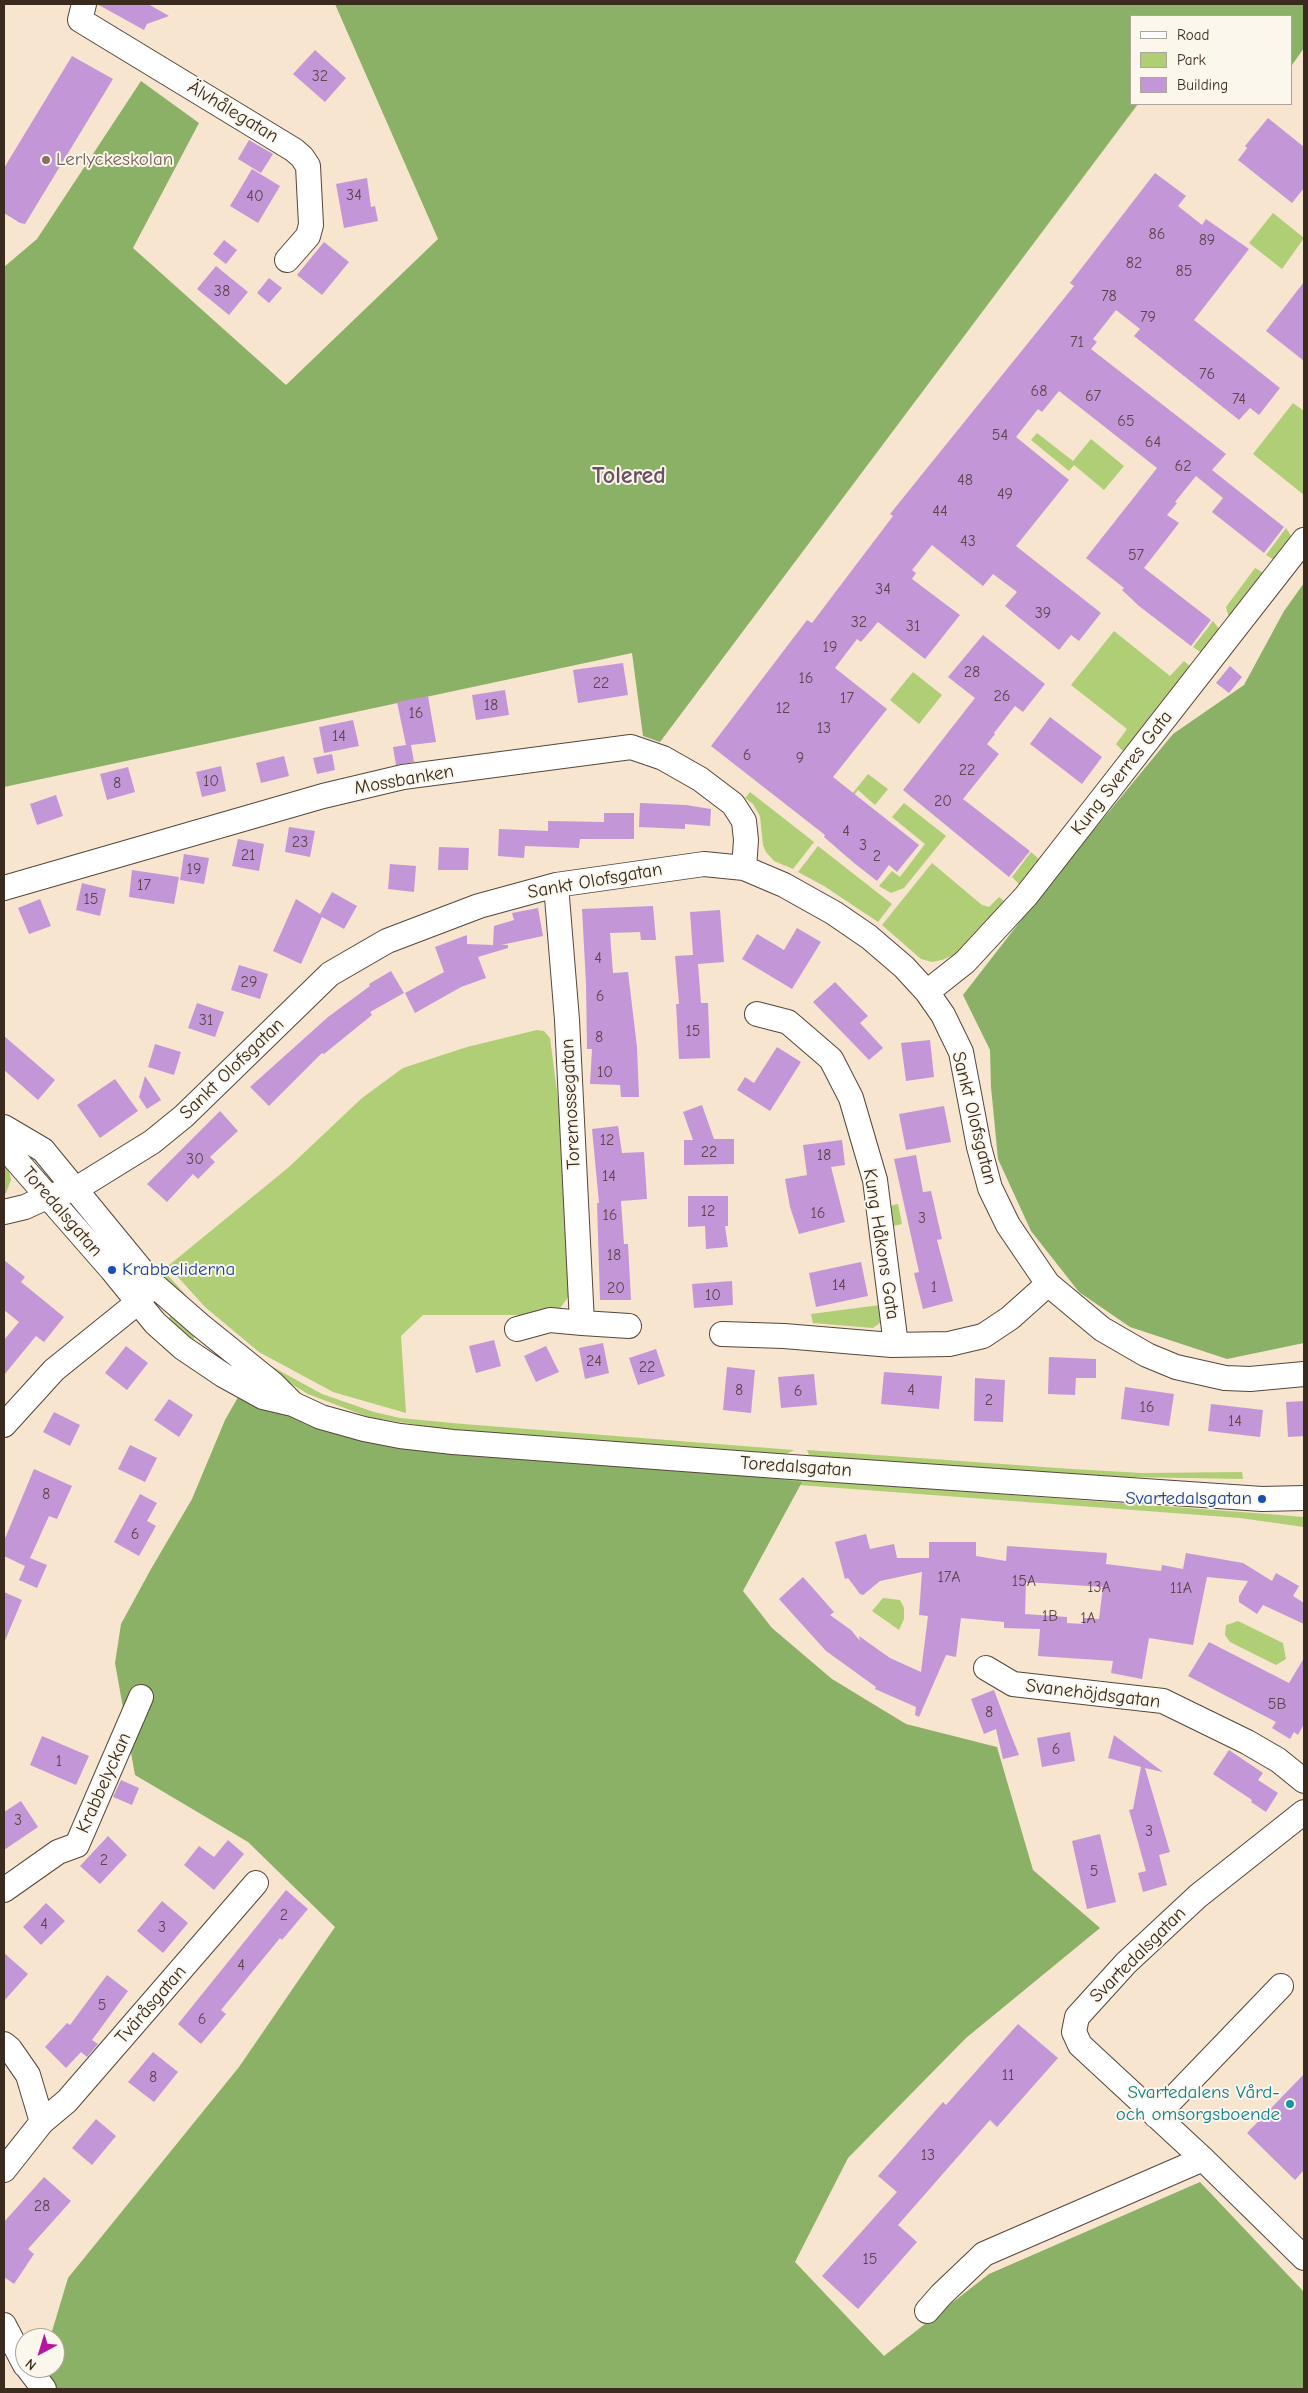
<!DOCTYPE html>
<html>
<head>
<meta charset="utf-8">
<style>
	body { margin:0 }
	#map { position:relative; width:1308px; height:2393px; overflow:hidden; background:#f7e5cf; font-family:"Comic Neue",sans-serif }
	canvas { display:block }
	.frame { position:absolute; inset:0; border:5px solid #3b2a1e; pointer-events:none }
	.legend { position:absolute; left:1130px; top:15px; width:162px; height:90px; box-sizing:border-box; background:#fbf7ec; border:1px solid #aea59a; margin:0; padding:6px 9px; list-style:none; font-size:15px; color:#3b2a1e }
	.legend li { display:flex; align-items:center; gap:10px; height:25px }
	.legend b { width:25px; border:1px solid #aea59a }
	.north { position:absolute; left:15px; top:2328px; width:50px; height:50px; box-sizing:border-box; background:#fbf7ec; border:1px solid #aea59a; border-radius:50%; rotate:219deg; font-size:14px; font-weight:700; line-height:20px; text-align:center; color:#3b2a1e }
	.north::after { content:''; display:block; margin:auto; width:18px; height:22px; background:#b5179e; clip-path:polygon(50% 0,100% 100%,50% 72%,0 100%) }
</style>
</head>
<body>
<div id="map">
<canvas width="1308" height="2393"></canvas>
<div class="frame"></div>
<ul class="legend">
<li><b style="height:6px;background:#fff"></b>Road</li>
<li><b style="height:14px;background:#afce75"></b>Park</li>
<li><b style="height:14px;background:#c397d7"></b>Building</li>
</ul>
<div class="north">N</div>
</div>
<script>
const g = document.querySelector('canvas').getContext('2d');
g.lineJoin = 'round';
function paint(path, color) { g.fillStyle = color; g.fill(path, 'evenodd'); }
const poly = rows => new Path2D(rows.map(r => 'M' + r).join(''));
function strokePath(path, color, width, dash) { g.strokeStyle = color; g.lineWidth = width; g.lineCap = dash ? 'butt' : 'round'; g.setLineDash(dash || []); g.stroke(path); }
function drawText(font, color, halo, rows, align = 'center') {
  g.font = font + ' "Comic Neue",sans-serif'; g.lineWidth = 4; g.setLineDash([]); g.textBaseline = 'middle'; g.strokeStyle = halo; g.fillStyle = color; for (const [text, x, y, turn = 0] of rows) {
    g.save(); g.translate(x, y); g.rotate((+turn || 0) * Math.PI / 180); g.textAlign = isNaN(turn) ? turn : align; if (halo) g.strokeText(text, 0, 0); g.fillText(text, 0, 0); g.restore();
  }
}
paint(poly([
	[1273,213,1304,238,1282,269,1249,243],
	[1293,403,1304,411,1304,495,1253,454],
	[1037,433,1073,461,1091,439,1124,466,1104,490,1074,465,1069,471,1031,440],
	[1286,528,1293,539,1274,560,1271,558,1266,555],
	[1255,568,1262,572,1263,577,1230,616,1228,615,1226,607],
	[1213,621,1220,630,1202,653,1193,647],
	[1114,631,1170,676,1184,661,1191,667,1128,751,1123,751,1116,744,1127,729,1071,685],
	[913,672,942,695,919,724,890,700],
	[868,774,888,789,875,805,858,790,830,825,828,824],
	[750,792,814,842,793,869,774,861,766,852,763,845,760,816,753,804,745,798],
	[904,803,946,836,904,888,891,893,879,886,892,871,900,877,925,844,892,817],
	[818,846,892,904,878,922,824,886,798,872],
	[1031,852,1040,860,1022,884,1019,884,1012,877],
	[932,863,982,905,989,907,999,897,1008,904,962,951,942,960,932,962,921,959,882,925],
	[537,1030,544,1031,550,1038,561,1122,569,1296,558,1311,546,1315,423,1315,401,1336,406,1413,333,1392,259,1352,205,1307,168,1266,289,1167,362,1098,403,1068,467,1047],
	[4,1162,8,1167,11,1180,6,1193,4,1194],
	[898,1204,902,1224,889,1227,885,1207],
	[165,1272,210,1322,251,1355,322,1394,374,1412,400,1418,463,1424,794,1450,786,1454,443,1429,368,1417,308,1394,256,1363,170,1293,157,1279],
	[880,1305,881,1322,873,1328,813,1323,812,1319,811,1314],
	[171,1315,196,1335,192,1341,167,1322],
	[807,1450,1072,1469,1142,1473,1242,1472,1243,1479,1072,1476,812,1456,809,1455],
	[436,1452,1268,1514,1304,1517,1304,1527,1240,1518,745,1481],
	[883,1598,900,1600,904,1608,904,1619,899,1630,872,1611],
	[1238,1621,1283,1643,1286,1659,1276,1665,1230,1642,1225,1635,1226,1625]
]), '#afce75');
paint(poly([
	[335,4,1304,4,1304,48,1292,65,1292,16,1132,16,1132,104,1138,104,660,742,643,736,632,653,4,787,4,267,37,239,141,81,199,123,133,248,286,385,438,239],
	[1304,583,1304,1343,1227,1359,1130,1327,1079,1292,1031,1231,998,1159,991,1087,990,1050,963,995,1046,888,1173,734,1244,685,1284,611],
	[241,1392,286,1412,731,1474,802,1482,743,1591,772,1628,832,1679,906,1724,997,1747,1033,1870,1100,1928,966,2038,848,2158,795,2262,884,2356,989,2274,1200,2182,1304,2292,1304,2389,41,2389,40,2368,55,2368,55,2338,50,2338,68,2278,239,2067,335,1927,248,1842,135,1775,115,1663,121,1624,151,1569,192,1499,225,1420]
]), '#8bb166');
paint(poly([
	[97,4,148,4,169,16,147,24,144,30],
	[315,50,346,78,325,102,293,74],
	[72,56,113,79,25,224,20,223,4,213,4,168],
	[1268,118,1304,147,1304,188,1292,203,1238,160,1247,148,1245,146],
	[249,140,273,154,261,173,238,159],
	[252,169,280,186,258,223,230,206],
	[1155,173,1186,196,1178,206,1202,225,1206,219,1249,249,1194,320,1280,388,1259,415,1250,408,1239,420,1134,336,1140,329,1116,310,1093,339,1097,342,1091,349,1226,454,1212,470,1284,527,1264,553,1212,512,1223,498,1196,476,1175,502,1177,503,1167,515,1179,523,1144,568,1211,620,1191,646,1139,606,1122,590,1124,588,1086,558,1157,468,1059,391,1042,412,1038,409,1016,437,1069,480,1016,546,1101,613,1079,641,1071,635,1059,650,1005,606,1017,592,993,574,983,586,932,545,912,570,916,573,912,579,960,615,925,659,878,622,861,642,857,639,835,668,887,709,833,777,919,845,897,872,889,865,877,881,854,863,824,837,825,835,711,746,807,620,812,623,893,516,890,514,1074,286,1070,283],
	[367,178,371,207,375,206,378,221,344,228,336,184],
	[224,240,237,250,226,264,213,254],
	[324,242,349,262,322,295,297,275],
	[216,266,248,292,229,315,197,289],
	[269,278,282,288,269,303,257,293],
	[1304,282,1304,361,1266,331],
	[983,635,1045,684,1023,712,1015,706,994,733,995,734,987,744,999,754,963,799,1030,851,1009,877,903,790,975,698,948,677],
	[623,663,628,695,578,703,573,670],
	[1230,666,1242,677,1229,693,1216,683],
	[505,690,509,715,476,720,472,695],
	[428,696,436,742,411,745,414,762,396,765,393,747,406,745,397,702],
	[1050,717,1102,757,1082,784,1030,744],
	[353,720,359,746,324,753,319,727],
	[332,754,335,770,317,774,313,758],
	[284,756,289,776,261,783,256,763],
	[221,766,226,791,202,797,196,772],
	[128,767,135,792,107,800,100,774],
	[56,795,63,816,37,825,30,804],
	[640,803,686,805,711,809,710,826,685,824,685,829,639,827],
	[604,813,634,813,634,839,580,839,579,848,525,846,524,858,498,856,499,829,548,831,548,821,604,822],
	[289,827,315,831,310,857,285,852],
	[238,839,264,844,259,871,232,866],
	[439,847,469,848,468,870,438,870],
	[184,854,209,858,204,884,180,880],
	[390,864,416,866,414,892,388,889],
	[132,870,179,877,174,904,129,897],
	[82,883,106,889,100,916,76,910],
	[332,892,357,906,344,929,322,917,301,964,273,951,296,899,320,914],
	[40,899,51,926,29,934,18,908],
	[653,906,656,940,641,940,640,932,610,933,613,973,628,972,637,1047,639,1097,621,1097,620,1085,590,1084,592,1049,587,1049,586,984,582,909],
	[538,908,543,936,501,945,508,945,508,948,478,957,486,978,461,987,415,1013,405,993,444,972,435,947,467,935,467,944,493,945,494,926,514,920,512,913],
	[720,910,724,962,698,964,701,1003,708,1003,710,1058,679,1059,676,1004,679,1004,675,956,693,955,690,912],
	[797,928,821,942,792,989,742,959,757,934,784,950],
	[239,965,268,974,260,999,231,990],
	[391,971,404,993,370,1012,372,1015,324,1054,322,1053,269,1106,250,1087,328,1017,370,986,369,984],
	[835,982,868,1016,860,1023,883,1048,869,1060,813,1002],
	[197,1003,224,1012,215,1037,188,1028],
	[4,1036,55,1080,38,1100,4,1070],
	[930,1040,934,1077,906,1081,901,1043],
	[155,1044,181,1052,174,1075,148,1067],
	[777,1047,801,1062,770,1111,737,1090,745,1077,754,1083],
	[145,1076,161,1100,147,1109,139,1097],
	[115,1079,138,1111,100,1138,77,1105],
	[702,1105,714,1139,734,1139,734,1164,684,1165,684,1140,693,1140,683,1112],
	[944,1106,951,1142,906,1150,899,1114],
	[220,1111,238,1131,210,1157,215,1162,198,1179,193,1174,167,1202,147,1184],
	[618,1126,622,1153,644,1152,647,1199,621,1201,624,1244,628,1244,631,1300,600,1300,597,1203,599,1203,592,1129],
	[842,1140,845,1165,831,1167,845,1222,799,1234,790,1207,785,1179,807,1175,803,1145],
	[916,1155,923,1192,931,1191,942,1239,937,1240,953,1301,923,1309,914,1273,919,1272,894,1159],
	[688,1196,728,1196,728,1226,725,1226,728,1247,706,1249,705,1226,688,1227],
	[4,1260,25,1277,21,1282,64,1317,44,1342,36,1336,4,1375,4,1340,19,1322,4,1310],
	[861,1262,868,1296,816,1307,809,1273],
	[732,1281,733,1305,694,1308,692,1284],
	[494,1340,501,1366,476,1373,469,1346],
	[603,1343,609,1373,585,1379,579,1348],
	[126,1346,148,1363,127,1390,105,1373],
	[546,1346,559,1372,536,1382,524,1356],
	[656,1349,665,1376,638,1385,629,1358],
	[1049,1357,1096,1359,1096,1378,1076,1378,1075,1395,1048,1394],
	[727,1367,755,1370,751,1413,723,1410],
	[884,1372,942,1376,939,1409,881,1404],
	[814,1374,817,1405,781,1408,778,1377],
	[975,1378,1005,1380,1003,1422,974,1421],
	[1125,1387,1174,1394,1169,1426,1121,1419],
	[169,1399,193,1415,179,1437,154,1420],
	[1304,1401,1304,1436,1288,1437,1286,1402],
	[1211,1404,1263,1410,1260,1437,1208,1431],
	[54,1412,80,1425,70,1446,43,1432],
	[130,1445,157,1458,145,1482,118,1469],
	[34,1469,72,1486,57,1519,49,1516,30,1558,47,1565,37,1588,19,1580,25,1566,4,1556,4,1541],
	[140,1494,157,1503,147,1521,156,1526,139,1556,114,1542],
	[866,1534,870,1549,894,1544,897,1558,929,1558,929,1542,976,1542,976,1556,1006,1561,1007,1546,1107,1553,1106,1564,1161,1571,1162,1565,1183,1569,1186,1553,1243,1563,1272,1581,1276,1573,1299,1586,1293,1596,1304,1603,1304,1624,1263,1605,1257,1614,1239,1602,1239,1596,1248,1581,1207,1577,1193,1645,1149,1638,1142,1679,1111,1673,1113,1661,1038,1656,1040,1629,1004,1628,1004,1622,961,1618,956,1657,946,1655,919,1717,915,1715,916,1707,875,1689,876,1687,826,1651,779,1599,803,1577,834,1612,830,1615,851,1630,860,1641,859,1636,890,1658,921,1672,928,1616,919,1615,922,1572,880,1581,863,1595,860,1594,848,1578,845,1579,835,1542],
	[1026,1582,1103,1587,1099,1619,1083,1618,1083,1624,1067,1623,1067,1617,1025,1614],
	[4,1592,22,1600,4,1643],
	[1209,1642,1289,1683,1304,1658,1304,1724,1298,1735,1294,1732,1290,1739,1272,1728,1276,1722,1188,1676],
	[994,1690,1007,1725,1019,1755,1003,1759,996,1729,984,1734,971,1699],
	[1070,1732,1075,1761,1042,1767,1037,1738],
	[1114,1735,1163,1772,1145,1768,1170,1852,1159,1855,1167,1885,1143,1892,1138,1873,1146,1871,1129,1810,1133,1809,1141,1767,1108,1758],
	[42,1736,89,1756,76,1785,30,1765],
	[1229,1750,1263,1773,1258,1780,1278,1793,1266,1812,1251,1802,1252,1800,1213,1774],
	[121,1780,139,1788,132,1805,113,1797],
	[21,1801,38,1827,4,1850,4,1812],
	[1100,1834,1116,1902,1087,1909,1072,1841],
	[108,1836,127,1855,100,1884,80,1866],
	[228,1840,244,1854,214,1890,184,1865,199,1846,214,1857],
	[286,1890,308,1909,282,1940,280,1938,221,2010,226,2014,201,2044,178,2024],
	[162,1901,188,1923,163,1953,137,1931],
	[46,1903,65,1921,41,1945,23,1927],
	[4,1953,28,1974,4,2001],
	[107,1975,128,1991,92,2040,98,2044,87,2057,81,2052,66,2068,45,2047,67,2023,70,2025],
	[1018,2024,1058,2058,997,2127,990,2120,898,2225,917,2242,858,2309,822,2276,897,2192,878,2176,943,2102,946,2105],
	[153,2052,178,2072,154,2102,128,2082],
	[1304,2074,1304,2170,1295,2180,1247,2133],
	[96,2119,116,2136,92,2165,72,2148],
	[44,2177,71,2201,28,2249,34,2254,14,2284,4,2277,4,2222]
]), '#c397d7');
const minor = poly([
	[84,4,80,20,294,150,302,157,308,166,311,225,308,236,287,260],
	[4,888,323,796,403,777,631,747,663,758,700,779,733,804,744,821,746,840,744,868],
	[927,992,965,962,1026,896,1304,540],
	[757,1014,788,1022,831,1059,851,1098,875,1180,896,1345],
	[4,1127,43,1150,153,1284,200,1325,272,1383,293,1404],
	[4,1135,15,1159,112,1270,155,1323,183,1348,223,1375,263,1397,293,1404,321,1417,364,1429,400,1436,453,1442,791,1467,1262,1499,1304,1498],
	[4,1212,25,1207,49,1196,76,1189,152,1142,184,1116,330,974,387,941,479,906,556,885,704,864,744,868,784,885,834,913,869,937,904,967,927,992,943,1015,961,1052,979,1147,990,1188,1008,1225,1048,1284,1102,1329,1147,1355,1176,1367,1225,1378,1250,1379,1304,1374],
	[582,1323,629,1326],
	[517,1329,550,1320,582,1323,567,1020,556,885],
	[722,1334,784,1336,892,1345,949,1344,983,1336,1010,1318,1048,1284],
	[4,1425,54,1370,137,1303,147,1291],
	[986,1668,1013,1684,1163,1701,1247,1742,1278,1760,1304,1781],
	[1304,1812,1198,1896,1126,1963,1077,2017,1074,2032,1080,2045,1203,2159,1304,2258],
	[4,1890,58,1852,77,1845,141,1697],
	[4,2044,10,2049,28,2075,42,2122,4,2170],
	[1156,2116,1281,1986],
	[42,2122,67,2101,256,1883],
	[927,2311,941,2295,984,2254,1203,2159],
	[4,2325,25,2365],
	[28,2368,44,2389]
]);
strokePath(minor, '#574639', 26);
strokePath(minor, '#fff', 24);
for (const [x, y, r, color] of [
	[46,160,5,"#8d6e63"],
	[112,1270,5,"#1a4fb4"],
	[1262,1499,5,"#1a4fb4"],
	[1290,2104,5,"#0f9aa8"]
]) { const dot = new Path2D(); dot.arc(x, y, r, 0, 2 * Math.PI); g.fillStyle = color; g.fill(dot); strokePath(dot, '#fbf7ec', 2); }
drawText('16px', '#5d454c', null, [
	["32",320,76],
	["34",354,195],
	["40",255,196],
	["86",1157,234],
	["89",1207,240],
	["82",1134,263],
	["85",1184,271],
	["38",222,291],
	["78",1109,296],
	["79",1148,317],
	["71",1077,342],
	["76",1207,374],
	["68",1039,391],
	["67",1093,396],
	["74",1239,399],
	["65",1126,421],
	["54",1000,435],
	["64",1153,442],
	["62",1183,466],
	["48",965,480],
	["49",1005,494],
	["44",940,511],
	["43",968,541],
	["57",1136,555],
	["34",883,589],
	["39",1043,613],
	["32",859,622],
	["31",913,626],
	["19",830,647],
	["28",972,672],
	["16",806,678],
	["22",601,683],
	["26",1002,696],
	["17",847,698],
	["18",491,705],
	["12",783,708],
	["16",416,713],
	["13",824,728],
	["14",339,736],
	["6",747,755],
	["9",800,758],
	["22",967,770],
	["10",211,781],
	["8",117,783],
	["20",943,801],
	["4",846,831],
	["23",300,842],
	["3",863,845],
	["21",248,855],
	["2",877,856],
	["19",194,869],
	["17",144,885],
	["15",91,899],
	["4",598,958],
	["29",249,982],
	["6",600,996],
	["31",206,1020],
	["15",693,1031],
	["8",599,1037],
	["10",605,1072],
	["12",607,1140],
	["22",709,1152],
	["18",824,1155],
	["30",195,1159],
	["14",609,1176],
	["12",708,1211],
	["16",818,1213],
	["16",610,1215],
	["3",922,1218],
	["18",614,1255],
	["14",839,1285],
	["1",934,1287],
	["20",616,1288],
	["10",713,1295],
	["24",594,1361],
	["22",647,1367],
	["8",739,1390],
	["4",911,1390],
	["6",798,1391],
	["2",989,1400],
	["16",1147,1407],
	["14",1235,1421],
	["8",46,1494],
	["6",135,1534],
	["17A",949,1577],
	["15A",1024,1581],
	["13A",1099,1587],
	["11A",1181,1588],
	["1B",1050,1616],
	["1A",1088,1618],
	["5B",1277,1704],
	["8",989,1712],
	["6",1056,1749],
	["1",59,1761],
	["3",18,1820],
	["3",1149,1831],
	["2",104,1860],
	["5",1094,1871],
	["2",284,1915],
	["4",44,1924],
	["3",162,1927],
	["4",241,1965],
	["5",102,2005],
	["6",202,2019],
	["11",1008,2075],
	["8",153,2077],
	["13",928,2155],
	["28",42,2206],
	["15",870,2259]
]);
drawText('19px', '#3b2a1e', '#fbf7ec', [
	["Älvhålegatan",233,112,31],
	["Kung Sverres Gata",1122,773,-52],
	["Mossbanken",404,780,-10],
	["Sankt Olofsgatan",595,881,-10],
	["Sankt Olofsgatan",232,1069,-44],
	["Toremossegatan",571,1104,-93],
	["Sankt Olofsgatan",974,1118,76],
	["Toredalsgatan",62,1212,49],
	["Kung Håkons Gata",881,1244,81],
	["Toredalsgatan",796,1467,4],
	["Svanehöjdsgatan",1093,1694,7],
	["Krabbelyckan",104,1783,-66],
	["Svartedalsgatan",1138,1955,-45],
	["Tväråsgatan",151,2005,-49]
]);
drawText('19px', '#785e54', '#fbf7ec', [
	["Lerlyckeskolan",56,160]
], 'left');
drawText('19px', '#164399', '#fbf7ec', [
	["Krabbeliderna",122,1270],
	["Svartedalsgatan",1252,1499,"right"]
], 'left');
drawText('19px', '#0d838f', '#fbf7ec', [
	["Svartedalens Vård-",1280,2093],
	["och omsorgsboende",1280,2115]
], 'right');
drawText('bold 24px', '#6b505f', '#fbf7ec', [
	["Tolered",629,476]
]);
</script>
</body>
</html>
